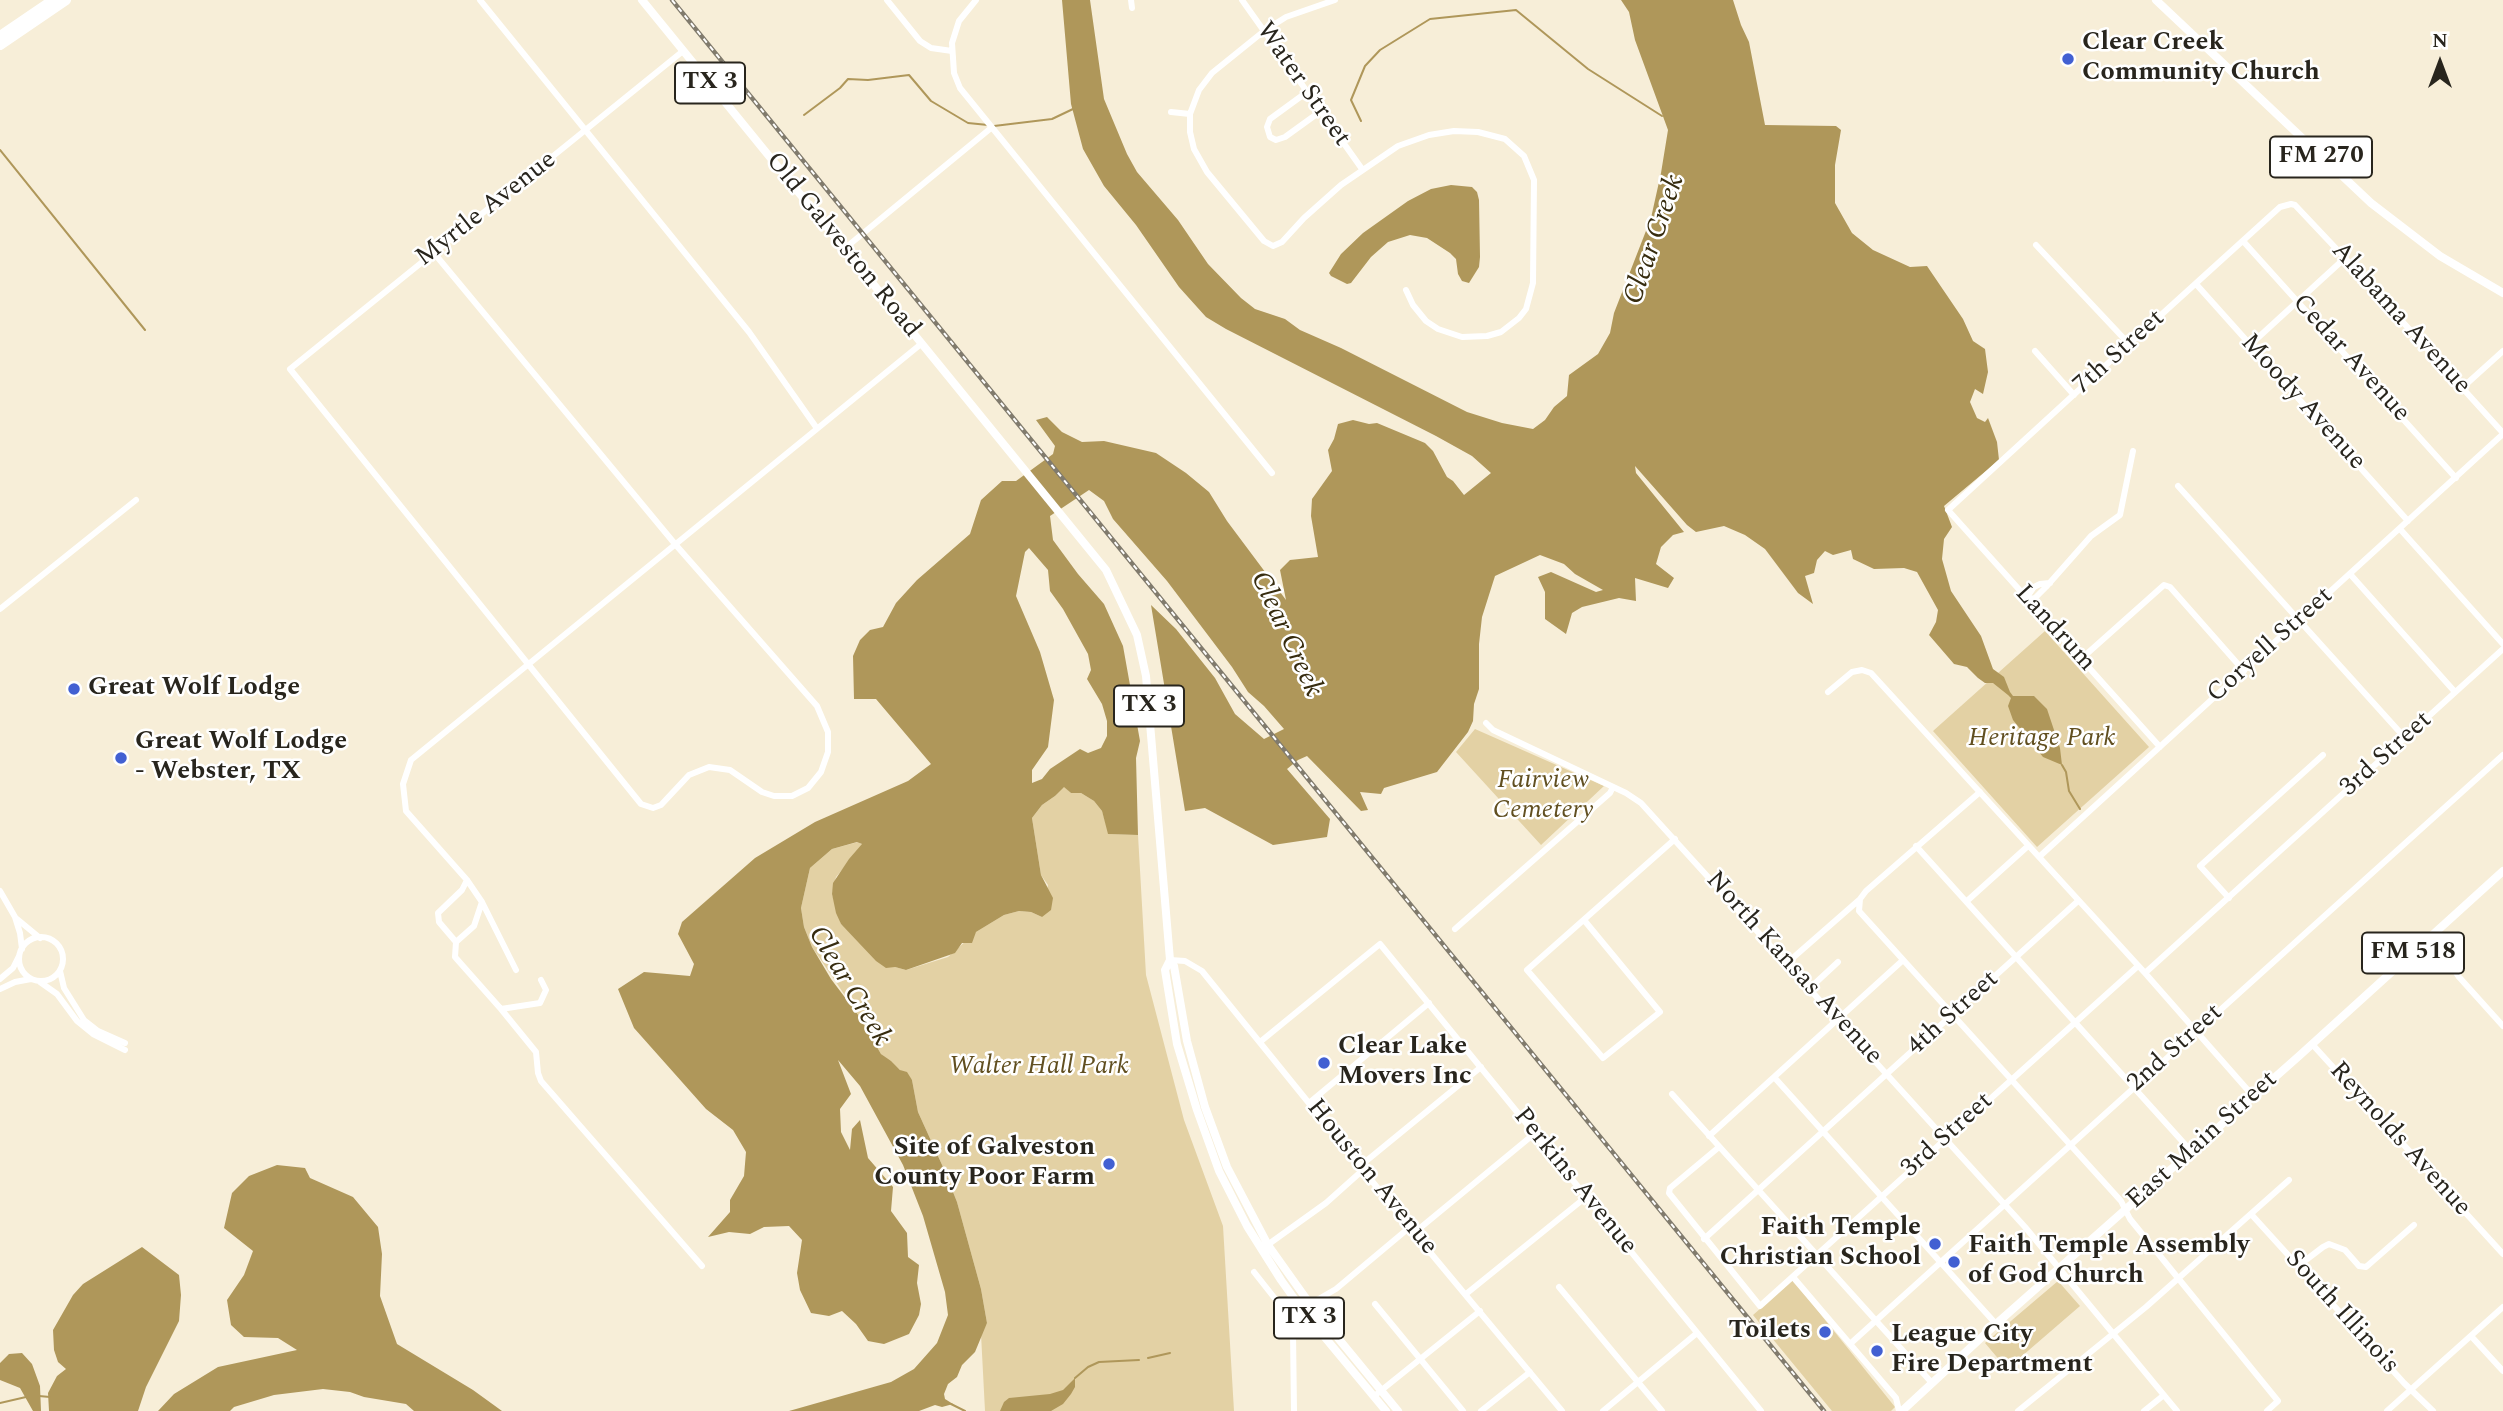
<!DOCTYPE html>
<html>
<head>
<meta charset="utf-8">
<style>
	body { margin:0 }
	#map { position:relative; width:2503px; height:1411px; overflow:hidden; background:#f7eed8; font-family:Spectral,serif }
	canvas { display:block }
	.north { position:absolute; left:2405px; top:28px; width:70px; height:70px; -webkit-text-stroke:5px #fff; paint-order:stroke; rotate:0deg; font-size:19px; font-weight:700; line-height:28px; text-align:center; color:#28251d }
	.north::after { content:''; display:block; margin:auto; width:24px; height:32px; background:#28251d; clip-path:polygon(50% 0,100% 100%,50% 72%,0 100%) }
</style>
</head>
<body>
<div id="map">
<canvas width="2503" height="1411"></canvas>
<div class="north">N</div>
</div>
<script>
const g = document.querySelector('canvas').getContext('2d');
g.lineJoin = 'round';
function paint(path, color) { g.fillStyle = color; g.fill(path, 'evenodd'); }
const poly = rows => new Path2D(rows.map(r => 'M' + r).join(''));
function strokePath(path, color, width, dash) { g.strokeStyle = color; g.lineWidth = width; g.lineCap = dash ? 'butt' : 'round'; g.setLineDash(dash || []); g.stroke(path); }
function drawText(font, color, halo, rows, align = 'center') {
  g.font = font + ' Spectral,serif'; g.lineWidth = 5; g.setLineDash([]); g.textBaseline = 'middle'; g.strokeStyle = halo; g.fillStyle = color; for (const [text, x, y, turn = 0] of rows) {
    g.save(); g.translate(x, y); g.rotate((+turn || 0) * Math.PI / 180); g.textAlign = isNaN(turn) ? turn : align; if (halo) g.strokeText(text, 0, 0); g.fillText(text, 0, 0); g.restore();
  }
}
paint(poly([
	[2045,631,2149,747,2037,847,1933,731],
	[1475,729,1604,786,1541,845,1456,752],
	[1064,786,1071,793,1081,793,1094,801,1102,811,1109,834,1138,835,1146,975,1184,1120,1223,1226,1234,1411,985,1411,981,1334,987,1323,981,1289,957,1202,943,1167,918,1112,912,1080,881,1054,859,1016,812,947,804,927,801,908,810,868,832,849,858,842,863,845,836,877,832,894,841,924,856,938,895,967,906,970,948,957,976,932,1004,915,1019,911,1031,912,1042,917,1048,885,1041,875,1032,818,1042,805,1055,796],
	[1793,1280,1895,1407,1891,1411,1832,1411,1753,1315],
	[2058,1281,2080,1306,2007,1369,1985,1343]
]), '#e3d1a4');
paint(poly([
	[1062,0,1090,0,1104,99,1127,154,1137,172,1178,220,1208,264,1241,298,1255,309,1285,319,1300,330,1341,348,1467,412,1502,423,1533,429,1545,420,1554,407,1567,396,1569,375,1598,354,1610,333,1614,313,1651,218,1661,173,1668,130,1635,40,1629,12,1621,0,1733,0,1741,25,1749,42,1765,125,1836,126,1841,130,1835,165,1835,203,1852,233,1873,250,1910,267,1927,266,1963,319,1973,341,1985,349,1988,372,1983,394,1975,389,1970,402,1977,418,1985,422,1988,418,1997,442,1999,460,1944,506,1952,527,1944,539,1942,559,1951,591,1981,636,1993,669,2004,677,2010,692,2013,696,2034,696,2047,709,2060,748,2062,765,2043,757,2013,720,2008,706,2011,698,2008,695,1993,683,1985,683,1978,678,1967,667,1954,664,1929,635,1936,622,1938,610,1917,572,1904,568,1874,569,1853,559,1851,550,1833,555,1825,551,1817,560,1814,573,1805,576,1813,604,1798,593,1765,549,1745,535,1724,526,1696,532,1687,525,1635,466,1636,473,1684,532,1673,535,1661,547,1656,564,1674,578,1668,588,1635,578,1636,601,1619,598,1582,607,1572,613,1566,634,1545,619,1545,592,1538,577,1551,572,1596,592,1603,590,1575,574,1564,564,1540,555,1495,576,1482,617,1479,644,1479,689,1474,704,1473,721,1468,732,1437,772,1384,788,1381,794,1360,792,1368,810,1361,811,1307,756,1298,760,1287,769,1330,819,1327,837,1273,845,1205,808,1185,811,1151,605,1176,629,1215,678,1235,714,1264,739,1284,729,1264,706,1248,692,1232,667,1167,581,1113,519,1104,501,1089,490,1050,516,1053,540,1078,574,1104,604,1123,646,1140,741,1136,758,1138,835,1108,834,1102,811,1094,801,1081,793,1071,793,1064,787,1055,796,1042,805,1032,818,1041,875,1053,898,1051,910,1042,917,1031,912,1019,911,1004,915,976,932,972,943,962,943,955,953,906,970,895,967,886,968,876,961,841,924,836,913,832,894,833,883,849,859,862,844,857,842,832,849,810,868,801,908,804,927,812,947,831,979,859,1016,881,1054,891,1061,900,1070,907,1072,912,1080,918,1112,943,1167,957,1202,981,1289,987,1323,975,1352,962,1365,957,1377,948,1384,944,1394,945,1399,953,1404,942,1407,935,1405,919,1411,789,1411,891,1382,914,1369,937,1343,948,1315,945,1292,923,1216,903,1165,860,1086,838,1060,851,1094,840,1109,841,1132,850,1150,852,1129,860,1120,868,1158,893,1187,891,1211,907,1233,908,1257,919,1265,917,1283,921,1304,919,1315,909,1334,884,1344,868,1341,856,1324,842,1311,829,1316,811,1313,800,1290,797,1273,802,1240,789,1226,764,1227,750,1234,729,1232,708,1237,730,1212,730,1200,744,1176,746,1152,733,1130,706,1109,634,1028,618,989,644,972,690,976,694,964,678,934,682,922,755,858,815,822,908,781,931,764,876,699,854,699,853,656,860,640,870,630,883,627,896,603,917,580,970,534,981,500,1002,481,1016,481,1053,454,1055,446,1036,420,1047,417,1062,432,1082,442,1104,441,1156,453,1186,473,1209,492,1227,521,1286,600,1280,570,1290,560,1318,557,1311,516,1312,499,1332,471,1328,450,1334,439,1338,424,1353,420,1369,424,1377,423,1425,443,1433,451,1447,477,1453,481,1464,495,1491,473,1472,456,1436,436,1226,329,1206,317,1179,287,1136,225,1104,186,1083,149,1071,104],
	[1029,548,1048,570,1050,591,1063,609,1088,654,1091,670,1087,679,1102,704,1107,721,1107,736,1101,748,1088,753,1080,749,1050,769,1042,779,1032,783,1032,770,1048,747,1054,700,1040,652,1016,596,1025,552],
	[1451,185,1472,187,1477,192,1479,200,1480,257,1479,267,1469,283,1462,281,1458,274,1456,259,1450,253,1427,238,1410,235,1388,242,1371,257,1351,283,1347,284,1331,276,1329,273,1341,254,1363,233,1408,201,1431,189],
	[277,1165,305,1168,310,1178,353,1197,378,1227,382,1254,380,1296,397,1344,473,1390,502,1411,414,1411,406,1404,364,1397,350,1392,323,1389,274,1395,234,1407,230,1411,158,1411,174,1394,218,1367,297,1350,278,1338,244,1337,231,1325,227,1300,244,1275,253,1251,224,1228,232,1193,249,1176],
	[142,1247,179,1275,181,1295,179,1321,146,1387,138,1411,49,1411,48,1393,57,1376,66,1369,58,1362,54,1350,53,1330,73,1295,83,1284],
	[22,1353,32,1364,40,1386,41,1411,33,1411,20,1388,0,1380,0,1363,9,1354],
	[1075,1378,1075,1387,1071,1394,1063,1404,1051,1411,1000,1411,1004,1402,1009,1398,1050,1394,1063,1390]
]), '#af975a');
strokePath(poly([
	[804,115,840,88,848,79,868,80,909,75,931,101,968,123,988,125],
	[1361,121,1351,100,1365,66,1380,50,1430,19,1516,10,1588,69,1662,116],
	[994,126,1052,119,1073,109],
	[0,150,145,330],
	[2062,765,2066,772,2069,791,2080,809],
	[1148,1358,1170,1353],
	[1075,1378,1088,1367,1099,1362,1139,1360],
	[39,1396,50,1397],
	[0,1403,26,1397],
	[951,1404,965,1411]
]), '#af975a', 2);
strokePath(poly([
	[480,0,749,332,816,427],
	[887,0,920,41,931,48,952,51],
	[976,0,959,21,952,43,954,73,960,88,1272,473],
	[1131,0,1132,8],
	[1242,0,1362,169],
	[1335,0,1286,17,1264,31,1212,73,1199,90,1190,114,1190,132,1194,149,1207,172,1264,241,1273,246,1282,242,1304,218,1341,185,1398,146,1429,135,1454,131,1478,132,1505,139,1524,156,1534,180,1533,283,1526,309,1519,318,1501,332,1487,336,1462,337,1438,329,1426,321,1413,305,1406,290],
	[1307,92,1270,119,1267,127,1270,137,1276,140,1285,137,1321,111],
	[1171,112,1190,114],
	[2243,241,2456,478],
	[2036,245,2129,344],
	[844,249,991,128],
	[434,253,675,544,817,706,828,732,828,752,821,772,808,788,792,796,774,796,762,792,730,770,709,767,689,775,661,805,653,808,641,804,290,369,683,51],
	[2196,284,2408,521],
	[2250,345,2345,258],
	[2035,351,2074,395],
	[2462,388,2503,351],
	[2178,486,2406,739],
	[2400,529,2503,644],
	[2350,574,2455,692],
	[2028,600,2035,598,2046,587,2091,536,2120,515,2133,451],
	[2028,600,2029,594,2034,587,2040,584,2050,583],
	[0,609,136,500],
	[2081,659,2164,585,2170,587,2244,671],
	[1828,692,1852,672,1862,670,1871,673,2145,973,2253,1096],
	[1486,723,1493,730,1626,793,1641,803,2025,1227,2177,1411],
	[2160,747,1948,510,2129,344,2280,207,2291,204,2295,205,2345,258,2503,433],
	[1980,792,1866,891,1860,899,1859,911,2121,1201,2130,1219,2278,1401,2267,1411],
	[1916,846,2191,1151],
	[2039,857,2503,434],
	[0,891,15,917,20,933,22,949],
	[2229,898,2200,866,2323,755],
	[1967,901,2028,846],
	[482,902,474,926,456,942,455,957,501,1009,540,1003,546,990,541,980],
	[17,919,40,938],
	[1584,920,1660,1012,1603,1058,1527,970,1675,839],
	[1455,929,1610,793,1613,787],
	[2432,935,2445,951,2446,957,2459,977,2503,1026],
	'19 959a22 22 0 1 1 44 0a22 22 0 1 1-44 0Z',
	[2426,941,2439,954,2446,957],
	[456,942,439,922,438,913,462,890,467,880],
	[1170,960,1185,961,1202,971,1414,1233,1562,1411],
	[1787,963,1859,900],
	[516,970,482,902,467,880,406,811,403,784,411,760,921,344],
	[60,971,64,988,84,1020,98,1031,125,1043],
	[2145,973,2503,649],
	[0,979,13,968,19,956],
	[40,982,57,994,77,1021,93,1034,125,1050],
	[1810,988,1838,962],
	[0,989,15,982,31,979],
	[501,1009,536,1052,538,1073,541,1081,702,1266],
	[1260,1042,1380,944,1761,1411],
	[2312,1044,2503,1254],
	[1774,1077,1996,1324],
	[1672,1094,1932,1383],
	[1309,1103,1429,1003],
	[1709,1136,1902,961],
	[1719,1147,1670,1188,1669,1193,1760,1306,2138,966],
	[2251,1214,2404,1383,2433,1411],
	[1414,1233,1534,1134],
	[1704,1239,2078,901],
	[1266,1246,1326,1203,1364,1169,1365,1162,1481,1067],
	[2298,1266,2323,1247,2329,1244,2345,1250,2359,1266,2366,1267,2414,1225],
	[1254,1272,1295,1324],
	[1793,1277,1896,1398,1899,1411],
	[1559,1287,1662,1411],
	[1466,1294,1586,1197],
	[1375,1304,1463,1411],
	[2471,1336,2503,1371],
	[1850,1344,2503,755],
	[1378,1393,1480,1311],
	[1294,1411,1293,1332,1295,1324,1310,1304,1336,1289,1410,1227],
	[1481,1411,1530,1372],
	[1603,1411,1697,1333],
	[2018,1411,2146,1307,2289,1180],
	[2144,1411,2164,1395],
	[2387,1411,2503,1307]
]), '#fff', 6);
strokePath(poly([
	[642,0,1106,570,1137,635,1146,676,1170,960,1174,966,1187,1041,1205,1107,1227,1167,1268,1245,1310,1304,1398,1411],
	[2156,0,2371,203,2440,256,2503,293],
	[1170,960,1165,970,1177,1044,1197,1110,1219,1171,1247,1226,1281,1280,1303,1311,1386,1411],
	[1902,1411,1996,1324,2299,1056,2503,871]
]), '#fff', 8);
strokePath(poly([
	[0,36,53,0],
	[0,45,66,0]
]), '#fff', 10);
const rail = poly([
	[672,0,1824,1411]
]);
strokePath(rail, '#817b6d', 4.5);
strokePath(rail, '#fff', 2, [5]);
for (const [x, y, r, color] of [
	[2068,59,7,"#4260d2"],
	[74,689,7,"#4260d2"],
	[121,758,7,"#4260d2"],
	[1324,1063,7,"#4260d2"],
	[1109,1164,7,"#4260d2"],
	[1935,1244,7,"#4260d2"],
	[1954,1262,7,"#4260d2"],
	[1825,1332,7,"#4260d2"],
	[1877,1351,7,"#4260d2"]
]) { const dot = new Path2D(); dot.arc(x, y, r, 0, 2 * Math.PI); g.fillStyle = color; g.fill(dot); strokePath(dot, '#fff', 2.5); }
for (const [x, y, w] of [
	[710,83,70],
	[2321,157,102],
	[1149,706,70],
	[2413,953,102],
	[1309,1318,70]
]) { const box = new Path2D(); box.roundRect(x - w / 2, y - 20.5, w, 41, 5); g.fillStyle = '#fff'; g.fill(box); strokePath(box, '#28251d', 2); }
drawText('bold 24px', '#28251d', null, [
	["TX 3",710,83],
	["FM 270",2321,157],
	["TX 3",1149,706],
	["FM 518",2413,953],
	["TX 3",1309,1318]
]);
drawText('bold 26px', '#28251d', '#fff', [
	["Clear Creek",2082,44],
	["Community Church",2082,74],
	["Great Wolf Lodge",88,689],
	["Great Wolf Lodge",135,743],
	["- Webster, TX",135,773],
	["Clear Lake",1338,1048],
	["Movers Inc",1338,1078],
	["Site of Galveston",1095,1149,"right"],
	["County Poor Farm",1095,1179,"right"],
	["Faith Temple",1921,1229,"right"],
	["Christian School",1921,1259,"right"],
	["Faith Temple Assembly",1968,1247],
	["of God Church",1968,1277],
	["Toilets",1811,1332,"right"],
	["League City",1891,1336],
	["Fire Department",1891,1366]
], 'left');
drawText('26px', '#28251d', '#fff', [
	["Water Street",1302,85,55],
	["Myrtle Avenue",487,210,-38],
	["Old Galveston Road",842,246,51],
	["Alabama Avenue",2400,319,48],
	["7th Street",2120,353,-42],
	["Cedar Avenue",2350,359,48],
	["Moody Avenue",2302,403,48],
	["Landrum",2054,629,48],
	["Coryell Street",2271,646,-42],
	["3rd Street",2387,755,-42],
	["North Kansas Avenue",1793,969,48],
	["4th Street",1954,1014,-42],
	["2nd Street",2176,1049,-42],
	["3rd Street",1948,1136,-42],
	["Reynolds Avenue",2399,1140,48],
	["East Main Street",2203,1141,-42],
	["Houston Avenue",1371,1178,51],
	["Perkins Avenue",1574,1182,51],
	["South Illinois",2341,1313,48]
]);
drawText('italic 26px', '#614f20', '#fff', [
	["Heritage Park",2042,740],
	["Fairview",1543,782],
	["Cemetery",1543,812],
	["Walter Hall Park",1039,1068]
]);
drawText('italic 28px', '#372c0f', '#fff', [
	["Clear Creek",1656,240,-71],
	["Clear Creek",1285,635,65],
	["Clear Creek",848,987,59]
]);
</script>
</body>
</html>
